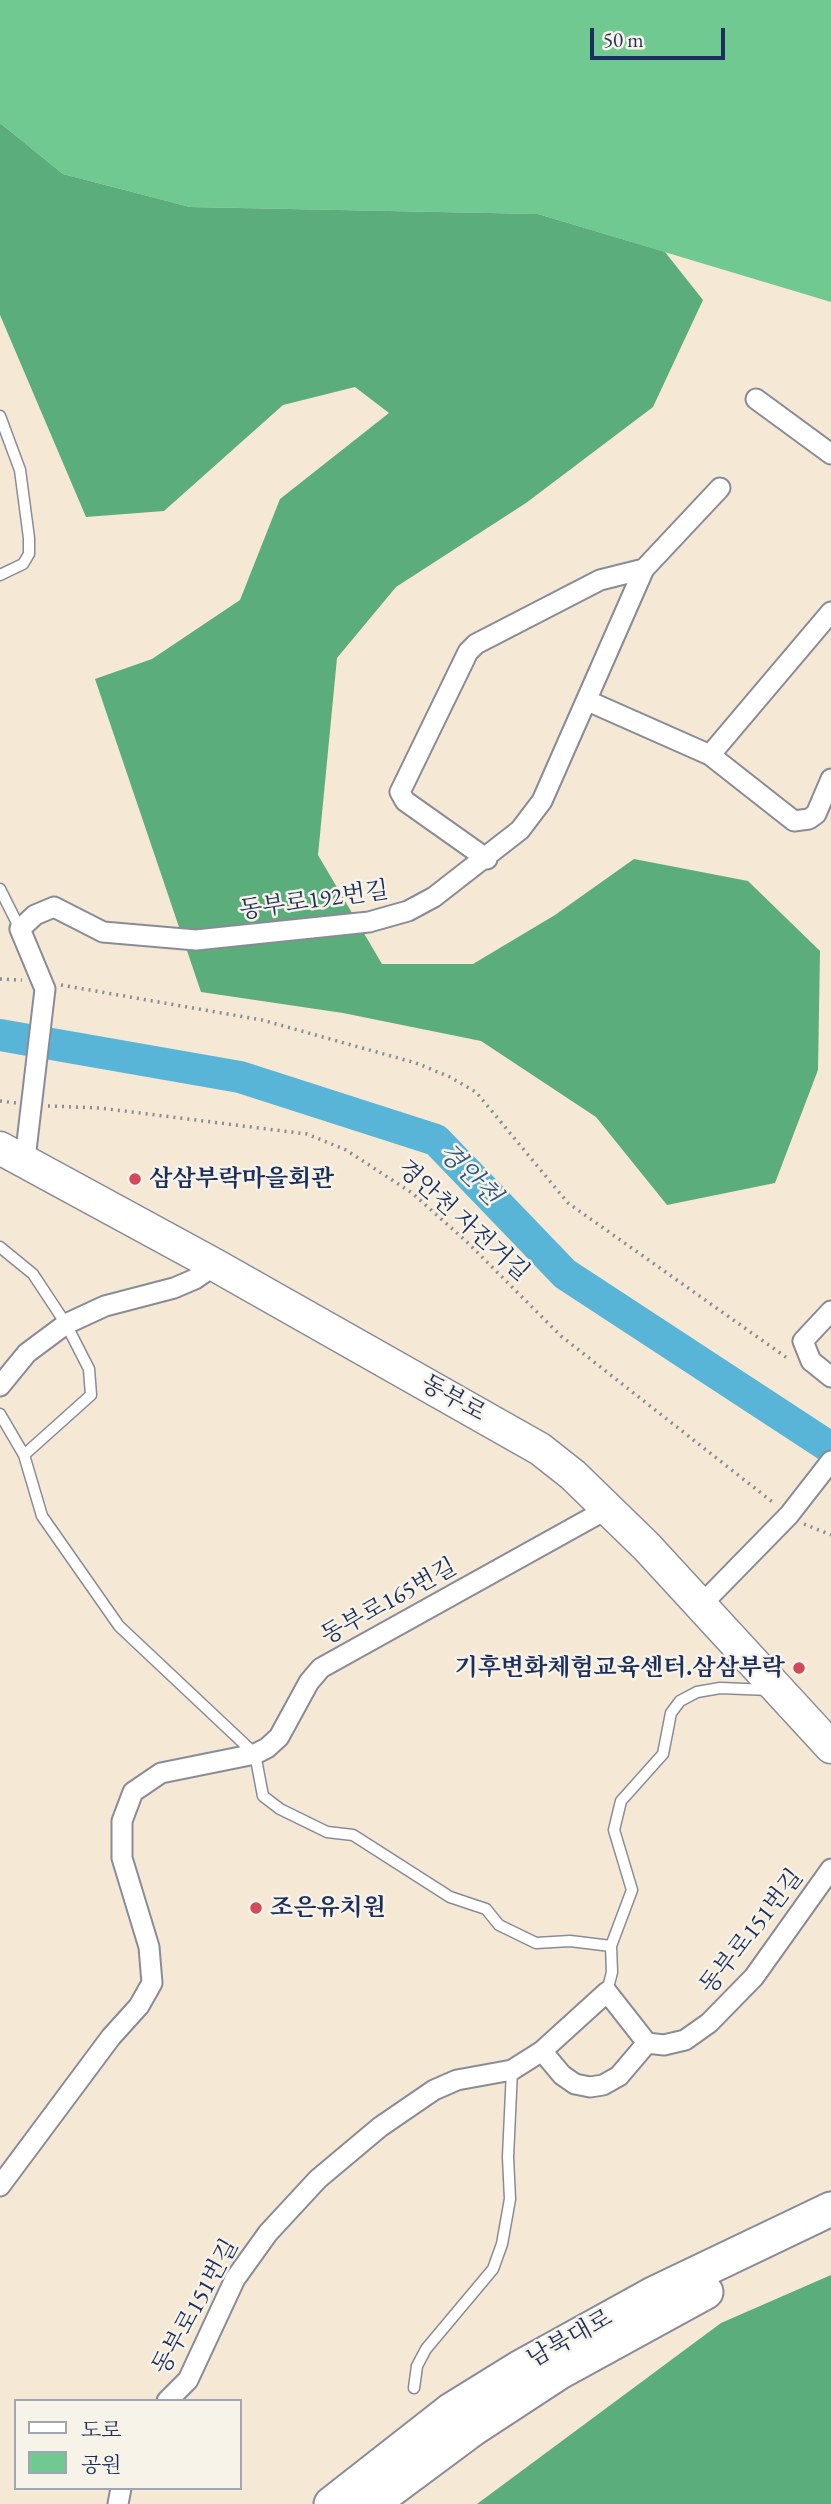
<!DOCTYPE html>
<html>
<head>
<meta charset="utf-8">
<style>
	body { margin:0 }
	#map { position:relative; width:831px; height:2504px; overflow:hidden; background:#f5e8d4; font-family:"EB Garamond","Noto Serif KR",serif }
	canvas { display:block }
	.legend { position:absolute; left:14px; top:2399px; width:228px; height:91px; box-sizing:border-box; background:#f7f3e8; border:2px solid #9fa5b1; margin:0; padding:9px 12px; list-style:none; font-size:21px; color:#1b2f5e }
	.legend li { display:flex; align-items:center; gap:14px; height:35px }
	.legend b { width:35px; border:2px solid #9fa5b1 }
	.scale { position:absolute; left:590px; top:28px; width:135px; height:32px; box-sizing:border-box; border:4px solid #1b2f5e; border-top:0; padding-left:9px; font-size:21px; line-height:24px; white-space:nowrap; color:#1b2f5e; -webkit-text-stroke:5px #f7f3e8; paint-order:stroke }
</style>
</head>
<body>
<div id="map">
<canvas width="831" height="2504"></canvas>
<ul class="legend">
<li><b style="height:9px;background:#fff"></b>도로</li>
<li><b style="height:19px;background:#6fc991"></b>공원</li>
</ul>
<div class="scale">50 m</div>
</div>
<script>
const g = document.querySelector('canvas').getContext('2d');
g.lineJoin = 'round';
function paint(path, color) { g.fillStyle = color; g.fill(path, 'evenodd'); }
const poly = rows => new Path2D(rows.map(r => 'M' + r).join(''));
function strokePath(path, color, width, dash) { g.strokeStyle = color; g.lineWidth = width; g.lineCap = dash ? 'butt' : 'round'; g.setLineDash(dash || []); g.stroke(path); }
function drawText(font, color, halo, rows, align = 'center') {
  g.font = font + ' "EB Garamond","Noto Serif KR",serif'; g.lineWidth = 5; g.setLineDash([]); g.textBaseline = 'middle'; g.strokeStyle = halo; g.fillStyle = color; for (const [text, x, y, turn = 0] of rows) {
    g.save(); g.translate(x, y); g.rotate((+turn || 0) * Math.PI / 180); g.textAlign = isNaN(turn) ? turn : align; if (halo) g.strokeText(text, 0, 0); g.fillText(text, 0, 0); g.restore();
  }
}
paint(poly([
	[0,0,831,0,831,302,538,214,190,207,63,174,0,123]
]), '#6fc991');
paint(poly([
	[0,123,63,174,190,207,538,214,665,252,703,300,653,407,526,503,396,587,337,658,318,855,382,964,473,964,555,915,634,859,748,881,820,951,818,1070,775,1183,667,1205,596,1117,481,1041,343,1013,201,992,95,679,152,659,240,600,280,499,389,413,355,387,283,405,164,511,86,517,0,315],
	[831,2275,831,2504,477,2504,721,2323]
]), '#5bad7b');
strokePath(poly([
	[0,1035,240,1077,436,1140,565,1274,831,1448]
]), '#59b5d7', 32);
const service = poly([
	[0,416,20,470,29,538,29,554,23,564,0,575],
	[0,889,20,929],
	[0,1247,33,1274,66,1324,89,1369,91,1395,24,1455],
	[0,1414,24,1455,42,1516,119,1626,255,1754,263,1796,280,1809,327,1832,353,1835,450,1897,486,1909,499,1925,536,1943,570,1941,611,1946],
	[607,1992,612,1972,611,1946,632,1890,614,1830,621,1801,663,1754,671,1713,680,1701,697,1692,720,1688,770,1690],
	[414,2388,417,2366,426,2349,493,2269,502,2244,510,2199,508,2157,512,2070]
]);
const minor = poly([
	[756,399,831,454],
	[588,701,710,755,794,821,809,819,816,814,831,779],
	[710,755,831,612],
	[487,859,405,801,400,792,468,652,476,644,600,580,644,569],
	[25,1159,45,989,20,929,35,915,54,907,103,932,196,940,369,922,408,911,434,897,520,830,542,801,644,569,720,488],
	[831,1311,803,1341,811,1361,831,1377],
	[0,1386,27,1353,66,1324,105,1306,174,1288,195,1279,215,1265],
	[701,1605,789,1515,831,1461],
	[542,2051,562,2075,575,2084,590,2087,603,2085,619,2076,647,2043],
	[0,2186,111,2037,139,2006,152,1983,149,1947,122,1858,122,1821,133,1792,161,1773,255,1754,267,1748,279,1737,309,1682,321,1668,609,1508],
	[167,2401,188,2380,235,2279,268,2233,318,2179,380,2127,434,2090,457,2080,512,2070,542,2051,607,1992,647,2043,664,2045,685,2040,709,2023,754,1977,831,1869],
	[118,2504,121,2488]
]);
const primary = poly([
	[0,1148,215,1265,540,1449,573,1475,647,1547,831,1747]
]);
const trunk = poly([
	[331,2504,451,2410,519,2368,653,2294,831,2209],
	[372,2504,473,2429,560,2372,706,2292]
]);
strokePath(service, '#888c99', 13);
strokePath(minor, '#888c99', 23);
strokePath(primary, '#888c99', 35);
strokePath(trunk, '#888c99', 37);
strokePath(poly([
	[0,979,22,980],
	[61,985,262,1020,416,1063,450,1077,476,1092,568,1203,790,1360],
	[0,1101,16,1103],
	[48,1106,100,1108,307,1134,346,1150,412,1193,466,1241,561,1336,775,1504],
	[804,1524,831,1535]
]), '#888c99', 3.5, [2, 5]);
strokePath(service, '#fff', 10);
strokePath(minor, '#fff', 19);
strokePath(primary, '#fff', 32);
strokePath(trunk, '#fff', 33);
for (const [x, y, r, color] of [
	[135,1179,7,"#d1495b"],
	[799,1668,7,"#d1495b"],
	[256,1908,7,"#d1495b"]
]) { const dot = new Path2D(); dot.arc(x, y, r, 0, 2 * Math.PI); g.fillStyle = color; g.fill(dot); strokePath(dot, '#f7f3e8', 2.5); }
drawText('24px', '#1b2f5e', '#f7f3e8', [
	["동부로192번길",314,901,-8],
	["경안천 자전거길",463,1221,42],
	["동부로",453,1399,29],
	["동부로165번길",389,1602,-29],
	["동부로151번길",752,1932,-52],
	["동부로151번길",196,2307,-61],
	["남북대로",570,2339,-29]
]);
drawText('bold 24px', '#1b2f5e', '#f7f3e8', [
	["삼삼부락마을회관",149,1179],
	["기후변화체험교육센터.삼삼부락",785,1668,"right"],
	["조은유치원",270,1908]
], 'left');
drawText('italic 26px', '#2e5782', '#f7f3e8', [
	["경안천",469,1175,45]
]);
</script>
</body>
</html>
